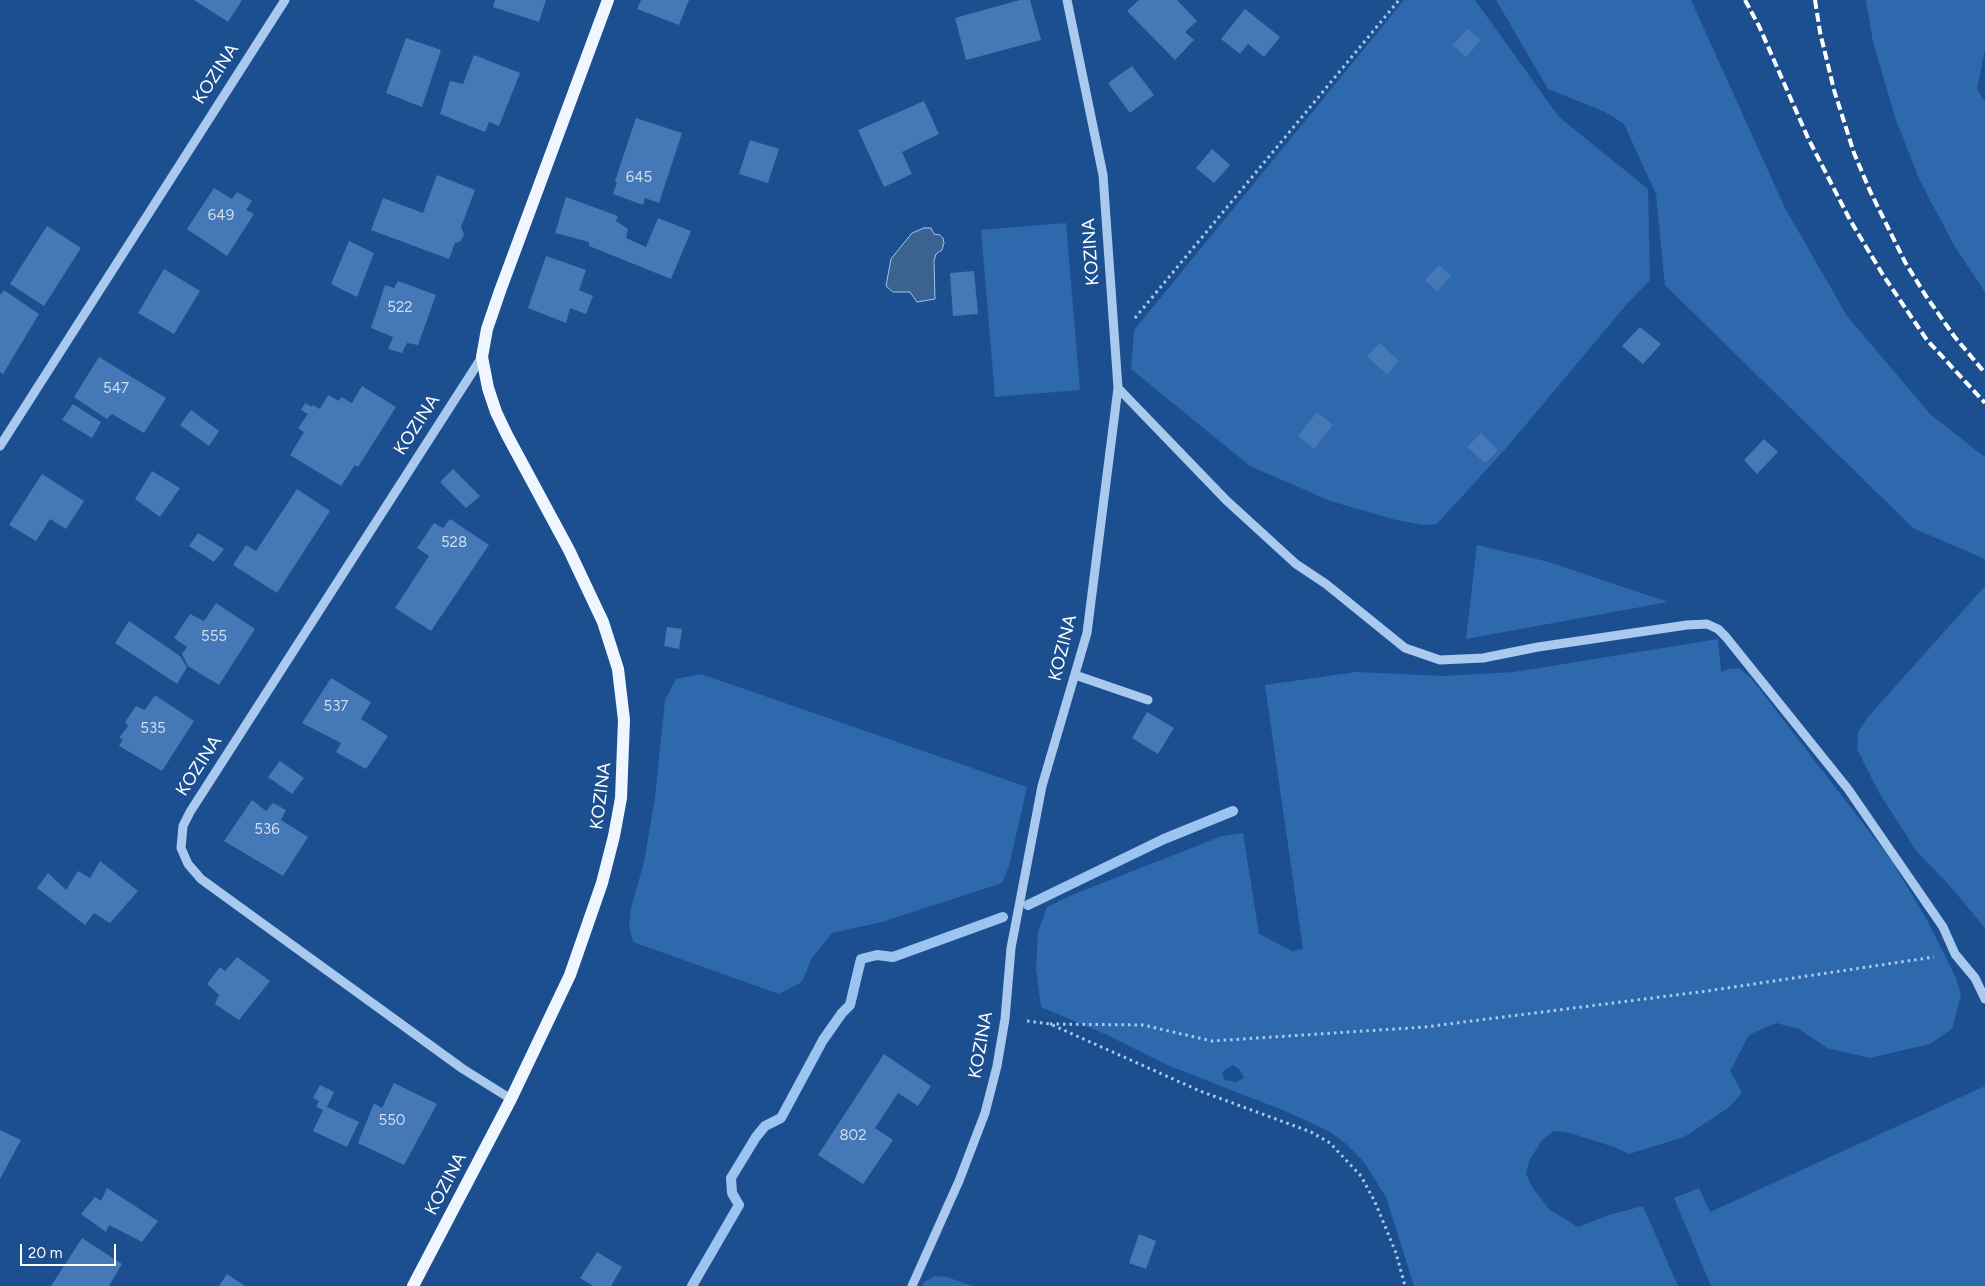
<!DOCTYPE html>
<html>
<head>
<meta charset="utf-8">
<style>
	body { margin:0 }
	#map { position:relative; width:1985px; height:1286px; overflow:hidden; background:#1b4f8f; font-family:Figtree,sans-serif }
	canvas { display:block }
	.scale { position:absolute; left:20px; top:1244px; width:96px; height:22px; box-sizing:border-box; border:2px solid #fff; border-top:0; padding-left:6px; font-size:15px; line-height:18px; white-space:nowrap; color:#fff; -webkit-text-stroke:4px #1b4f8f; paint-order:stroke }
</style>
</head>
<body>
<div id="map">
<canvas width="1985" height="1286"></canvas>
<div class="scale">20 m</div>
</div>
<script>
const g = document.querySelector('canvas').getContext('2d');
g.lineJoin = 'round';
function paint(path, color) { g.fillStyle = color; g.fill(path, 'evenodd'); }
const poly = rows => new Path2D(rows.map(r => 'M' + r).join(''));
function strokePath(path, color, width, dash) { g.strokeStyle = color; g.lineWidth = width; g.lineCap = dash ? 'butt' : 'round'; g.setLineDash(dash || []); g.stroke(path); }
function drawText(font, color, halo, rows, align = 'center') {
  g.font = font + ' Figtree,sans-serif'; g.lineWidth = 4.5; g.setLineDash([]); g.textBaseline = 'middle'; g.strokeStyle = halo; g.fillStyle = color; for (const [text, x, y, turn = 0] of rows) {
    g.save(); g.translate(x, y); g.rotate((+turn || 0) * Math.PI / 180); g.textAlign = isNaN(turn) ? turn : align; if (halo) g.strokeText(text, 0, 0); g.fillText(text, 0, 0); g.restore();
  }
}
paint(poly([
	[1404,0,1475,0,1559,117,1648,189,1650,280,1626,305,1508,446,1437,524,1423,525,1396,520,1330,501,1250,466,1131,369,1134,330],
	[1496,0,1691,0,1785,208,1847,316,1931,415,1985,457,1985,559,1913,528,1665,285,1656,194,1624,124,1605,112,1548,89],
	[1866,0,1985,0,1985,50,1977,89,1985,102,1985,292,1955,247,1920,181,1896,120,1873,42],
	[1066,223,1080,390,995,397,981,230],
	[1477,545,1549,562,1668,602,1466,639],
	[1985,586,1985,928,1950,886,1917,852,1878,791,1857,749,1858,732,1868,717],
	[1718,639,1721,672,1729,669,1739,668,1751,678,1892,861,1928,922,1956,978,1961,995,1952,1029,1930,1044,1870,1058,1827,1048,1799,1029,1776,1023,1749,1035,1730,1071,1742,1093,1728,1108,1684,1137,1629,1154,1614,1147,1570,1133,1554,1131,1542,1140,1529,1161,1526,1174,1532,1187,1549,1209,1578,1227,1612,1214,1643,1206,1678,1286,1414,1286,1386,1197,1364,1162,1345,1143,1330,1132,1290,1113,1167,1065,1105,1034,1041,1007,1036,969,1038,932,1047,907,1072,895,1222,836,1243,833,1259,934,1292,951,1303,949,1265,685,1356,672,1444,676,1514,672],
	[1233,1065,1240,1070,1244,1078,1236,1082,1224,1080,1222,1072],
	[701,674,1027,787,1009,866,1002,883,882,922,832,933,812,958,802,982,779,994,633,942,629,926,631,908,644,862,655,798,665,700,676,679],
	[1985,1086,1985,1286,1711,1286,1674,1198,1699,1188,1710,1212],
	[935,1276,947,1277,972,1286,922,1286,924,1282]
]), '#2e69ad');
const water = poly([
	[924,228,931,228,934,234,940,235,943,238,944,243,942,250,936,254,934,261,935,299,917,302,910,292,893,292,886,286,891,259,912,233,924,228]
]);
paint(water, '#3c6290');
strokePath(water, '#9cc4f0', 1);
strokePath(poly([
	[1028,905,1164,839,1233,811],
	[692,1286,739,1205,732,1193,731,1178,756,1137,765,1126,781,1118,823,1040,842,1013,850,1005,861,959,877,955,893,957,1003,917]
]), '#9cc4f0', 10);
paint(poly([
	[194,0,242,0,228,22],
	[495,0,546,0,539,22,493,7],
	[641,0,689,0,679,25,637,9],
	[1020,0,1030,0,1041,40,966,60,955,18],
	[1139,0,1177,0,1197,21,1185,32,1194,40,1175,60,1127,11],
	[1245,9,1280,37,1264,57,1248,44,1240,54,1221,39],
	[1468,29,1481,40,1466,57,1453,45],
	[406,38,441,50,422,107,386,93],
	[474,55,520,73,499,126,489,122,485,132,440,114,450,81,463,84],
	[1132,66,1154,95,1130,113,1108,83],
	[924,101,939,134,902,152,912,174,884,187,858,130],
	[636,118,682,133,659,203,645,198,643,205,613,194,617,182,615,181],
	[750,140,779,149,768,183,739,174],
	[1212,149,1230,165,1214,183,1196,168],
	[437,175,475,190,461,227,464,234,461,241,455,243,449,259,371,230,383,198,423,213],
	[214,188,232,199,237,192,252,201,246,210,254,214,227,256,187,229],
	[566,197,618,216,616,221,628,229,626,238,646,247,658,218,691,231,671,279,589,246,589,242,555,233],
	[47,226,81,248,44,306,10,284],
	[349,241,374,253,357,297,331,284],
	[546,256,586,270,579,290,593,296,586,314,570,308,566,323,528,308],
	[1439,265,1451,276,1437,291,1425,280],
	[164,269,200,291,174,334,138,313],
	[974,271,978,314,953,316,950,273],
	[398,281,436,295,418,345,407,343,402,353,388,349,393,337,371,328,385,285,394,288],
	[4,290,39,314,3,374,0,372,0,295],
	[1640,327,1661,344,1643,364,1622,346],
	[1380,343,1399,361,1387,375,1367,356],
	[99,357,166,398,144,433,112,414,107,419,74,397],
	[362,386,396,407,358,467,355,465,341,486,290,455,304,432,298,428,308,414,301,410,305,403,312,407,313,405,320,409,328,395,339,401,341,397,352,403],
	[73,404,101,422,92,438,62,420],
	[191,410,219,431,209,446,180,425],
	[1317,412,1333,425,1314,449,1298,436],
	[1481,433,1498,450,1485,463,1467,447],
	[1764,439,1778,452,1757,474,1744,460],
	[453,469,480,496,466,508,440,482],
	[152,471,180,488,160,517,135,499],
	[42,474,84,501,66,529,50,519,36,541,9,525],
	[297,489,330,511,277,593,233,565,246,545,256,551],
	[450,519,489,545,431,631,395,608,429,556,417,548,434,523,443,528],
	[198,533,224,549,214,562,189,546],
	[216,603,255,629,219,685,188,666,182,654,187,647,174,638,190,614,204,621],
	[129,621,180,656,187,667,177,684,115,643],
	[667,627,682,629,679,649,664,646],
	[331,678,371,702,361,719,388,736,366,769,336,752,341,743,302,723],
	[155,695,194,721,162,771,119,746,123,739,119,738,128,726,125,722,136,706,145,710],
	[1147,712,1174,728,1158,754,1132,738],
	[280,761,304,778,292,794,268,777],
	[252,800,266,811,273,803,286,810,281,820,308,837,283,876,224,841],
	[100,861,138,891,110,923,94,913,85,925,37,888,48,873,66,890,78,871,90,878],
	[237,957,270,981,239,1020,215,1004,219,995,207,984,220,967,225,971],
	[884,1054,931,1086,918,1106,898,1093,875,1128,893,1140,863,1184,818,1155],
	[394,1083,437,1104,404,1165,358,1143,374,1103,382,1108],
	[320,1085,334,1092,327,1107,359,1122,347,1147,313,1131,323,1110,316,1107,319,1101,313,1098],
	[0,1130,21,1140,0,1179],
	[107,1188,158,1221,142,1242,109,1225,106,1232,81,1214,95,1197,101,1201],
	[1139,1234,1156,1241,1146,1269,1129,1263],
	[82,1238,122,1264,109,1286,51,1286],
	[597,1252,622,1267,611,1286,593,1286,580,1278],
	[227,1274,245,1286,219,1286]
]), '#4478b7');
strokePath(poly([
	[1135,318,1399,0],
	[1027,1021,1050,1024,1200,1091,1311,1132,1330,1143,1361,1176,1375,1202,1396,1253,1405,1286],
	[1050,1024,1143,1025,1212,1041,1425,1027,1707,991,1934,957]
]), '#a9c9ee', 3, [2.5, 4]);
strokePath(poly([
	[482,357,190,812,183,826,181,848,188,864,201,879,463,1069,511,1099],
	[1118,388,1226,500,1296,564,1326,584,1405,648,1440,660,1483,658,1538,647,1687,625,1707,624,1718,629,1726,637,1848,789,1943,927,1955,954,1975,978,1985,999],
	[0,446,285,0],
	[1075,675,1148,700],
	[912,1286,959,1181,985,1113,997,1066,1005,1019,1011,948,1042,786,1087,633,1118,388,1103,175,1067,0]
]), '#a9c9ee', 9);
strokePath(poly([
	[413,1286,511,1099,570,975,602,883,614,836,621,798,624,720,618,669,603,622,569,550,507,435,496,412,488,388,482,357,487,329,500,291,608,0]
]), '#f0f6ff', 12);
strokePath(poly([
	[1745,0,1759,26,1808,138,1850,220,1883,275,1927,340,1985,403],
	[1815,0,1820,32,1834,90,1854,153,1870,191,1905,262,1926,296,1954,336,1985,373]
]), '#fff', 4, [9, 4]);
drawText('15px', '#d0dded', null, [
	["645",639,178],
	["649",221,216],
	["522",400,308],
	["547",116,389],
	["528",454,543],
	["555",214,637],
	["537",336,707],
	["535",153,729],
	["536",267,830],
	["550",392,1121],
	["802",853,1136]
]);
drawText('18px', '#fff', '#1b4f8f', [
	["KOZINA",216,74,-57],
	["KOZINA",1091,252,-94],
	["KOZINA",417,425,-57],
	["KOZINA",1063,648,-76],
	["KOZINA",199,766,-57],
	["KOZINA",601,796,-83],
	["KOZINA",981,1045,-80],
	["KOZINA",446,1184,-62]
]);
</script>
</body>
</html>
